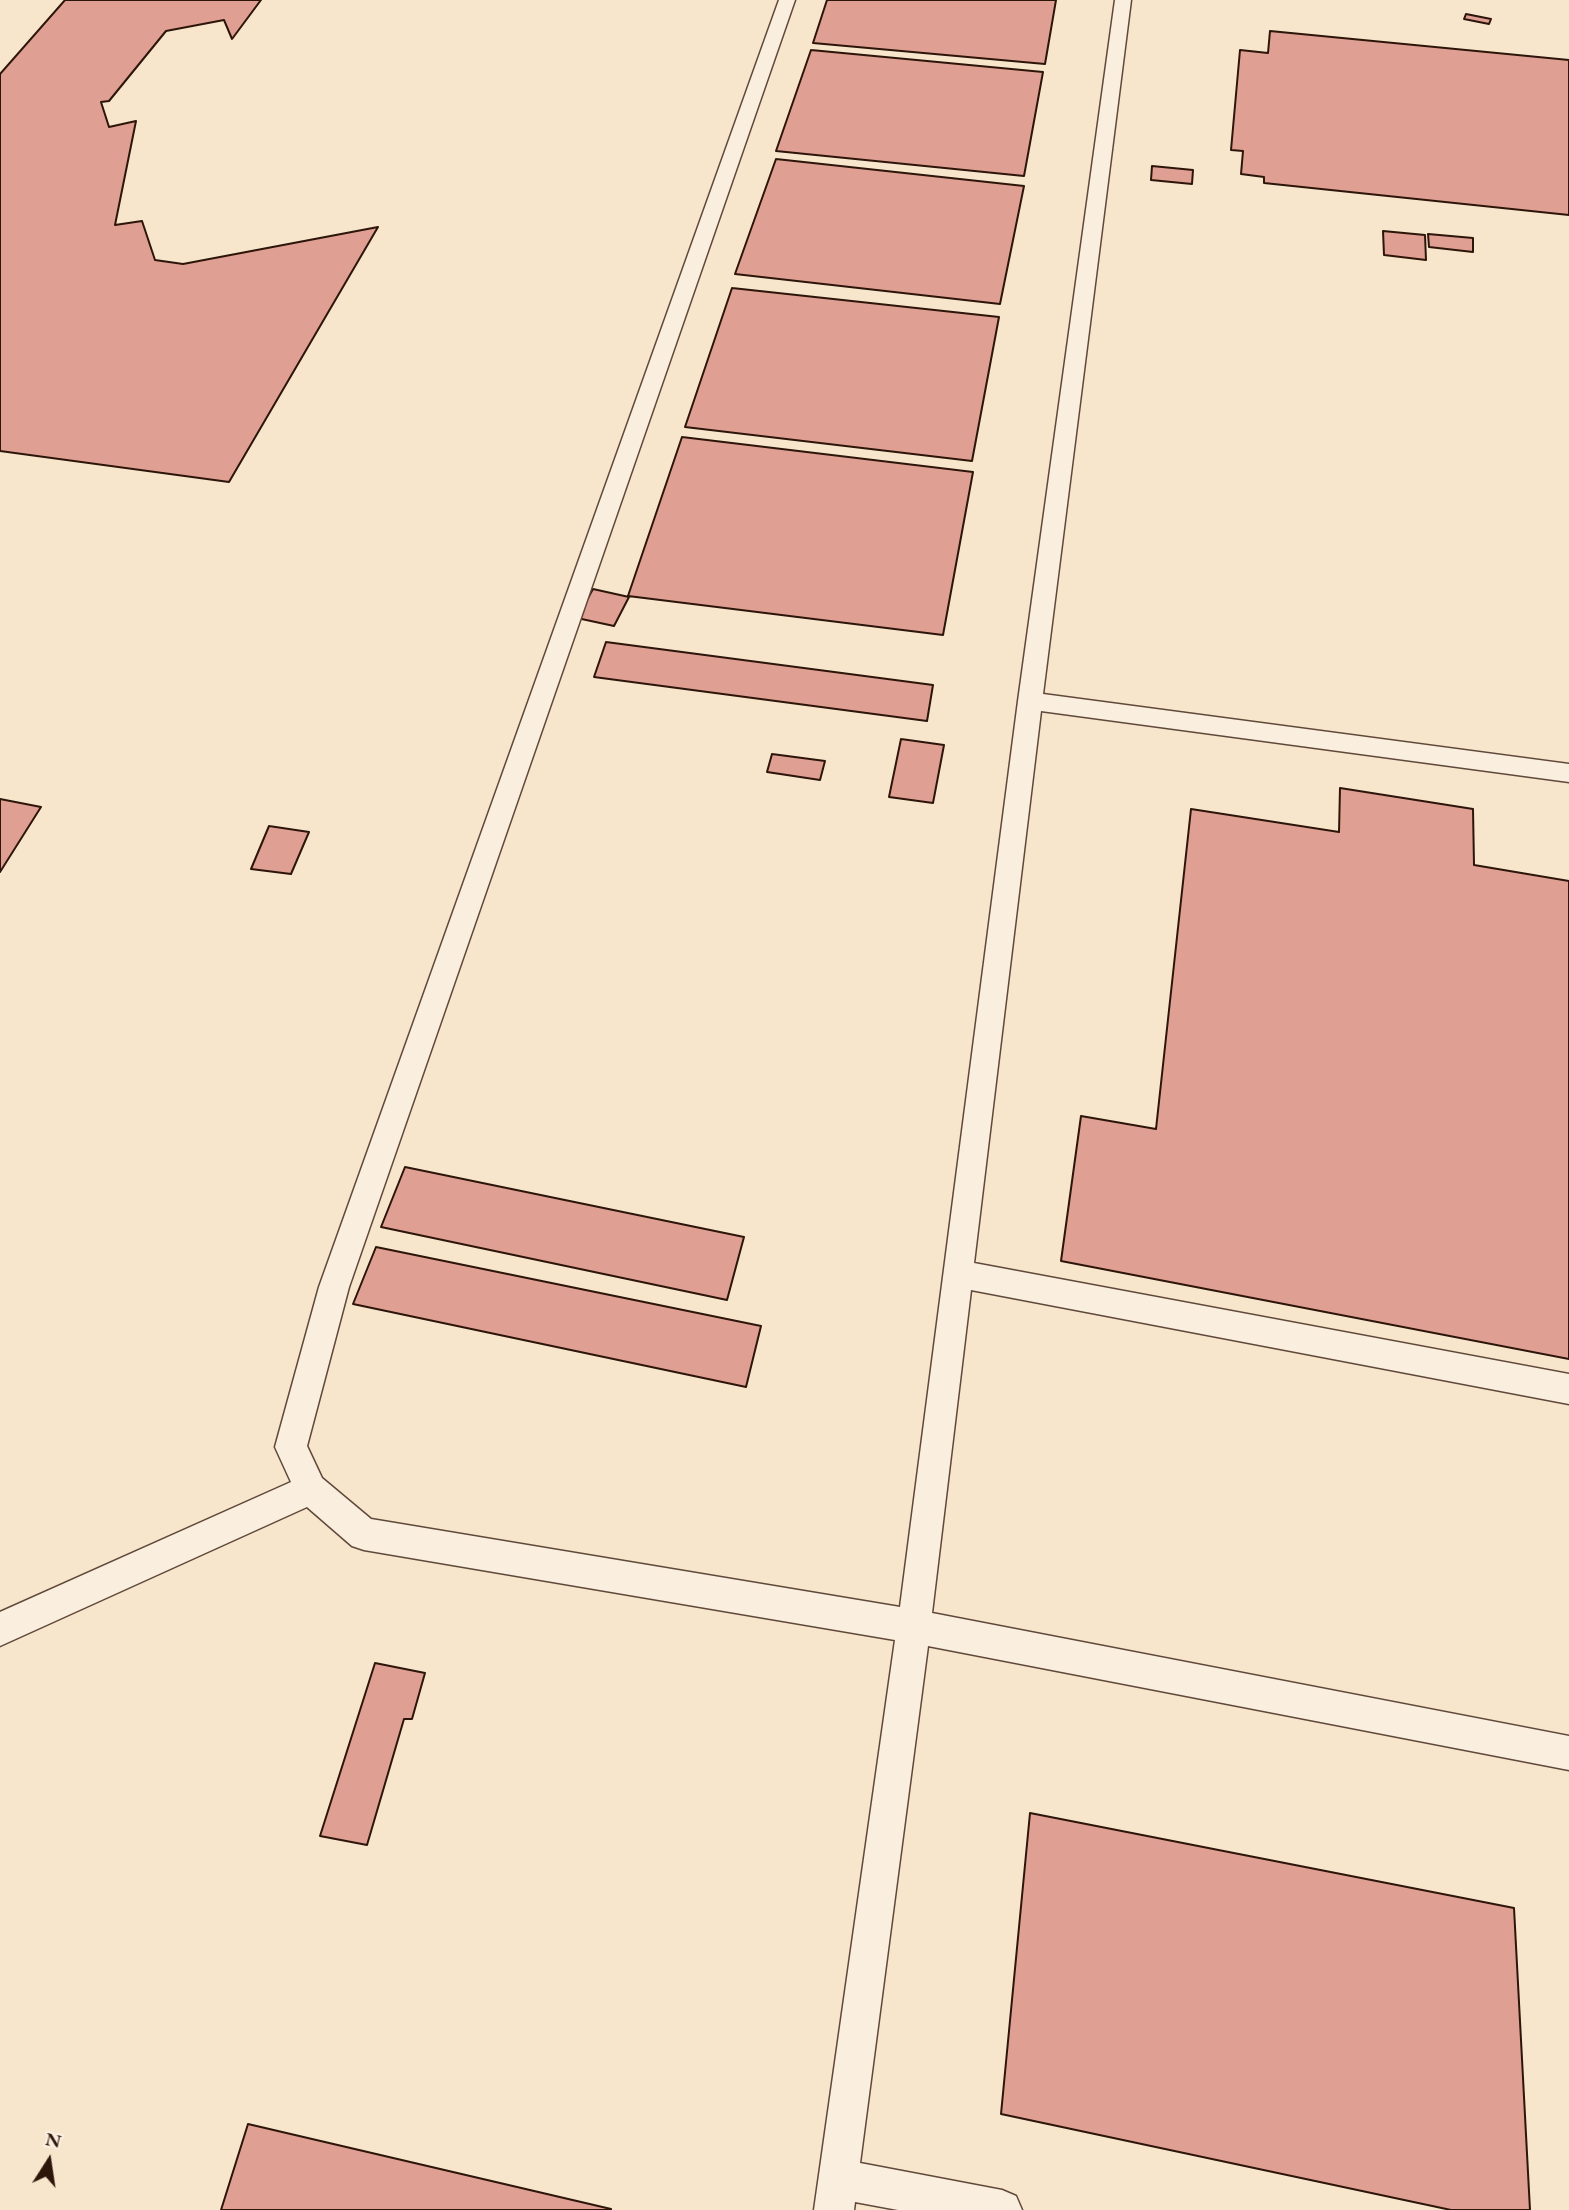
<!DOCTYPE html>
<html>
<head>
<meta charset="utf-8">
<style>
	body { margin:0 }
	#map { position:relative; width:1569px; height:2210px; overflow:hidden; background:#f7e5cc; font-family:"EB Garamond",serif }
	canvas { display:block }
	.north { position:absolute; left:14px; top:2126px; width:70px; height:70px; -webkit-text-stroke:5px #faeede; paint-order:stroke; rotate:12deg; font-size:19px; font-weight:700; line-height:28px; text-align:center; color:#2d150a }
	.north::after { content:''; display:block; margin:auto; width:24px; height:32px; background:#2d150a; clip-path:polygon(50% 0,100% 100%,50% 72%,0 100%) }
</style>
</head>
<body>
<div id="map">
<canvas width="1569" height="2210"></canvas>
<div class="north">N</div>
</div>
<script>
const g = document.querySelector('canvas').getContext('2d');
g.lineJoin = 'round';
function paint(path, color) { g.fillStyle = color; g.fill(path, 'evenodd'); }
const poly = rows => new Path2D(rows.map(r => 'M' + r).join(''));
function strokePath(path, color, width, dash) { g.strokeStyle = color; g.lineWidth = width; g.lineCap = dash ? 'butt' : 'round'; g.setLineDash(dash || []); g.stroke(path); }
const building = poly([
	[65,0,261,0,232,39,224,20,166,31,109,101,101,102,109,127,136,121,115,225,142,221,155,260,183,264,378,227,229,482,0,451,0,74,65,0],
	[827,0,1056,0,1045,64,813,43,827,0],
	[1466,14,1491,19,1489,24,1464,19,1466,14],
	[1270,31,1569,60,1569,215,1264,183,1264,177,1241,174,1243,151,1231,150,1240,50,1268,53,1270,31],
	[811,50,1043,72,1024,176,776,151,811,50],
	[776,159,1024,186,1000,304,735,274,776,159],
	[1152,166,1193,170,1192,184,1151,180,1152,166],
	[1383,231,1425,235,1426,260,1384,255,1383,231],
	[1428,234,1473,238,1473,252,1429,247,1428,234],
	[732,288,999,317,972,461,685,427,732,288],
	[682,437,973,472,943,635,628,596,682,437],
	[593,589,629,597,614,626,577,618,593,589],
	[606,642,933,685,927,721,594,677,606,642],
	[901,739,944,745,933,803,889,797,901,739],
	[772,754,825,761,820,780,767,772,772,754],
	[1340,788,1473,809,1474,865,1569,881,1569,1359,1061,1261,1081,1116,1156,1129,1191,809,1339,832,1340,788],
	[0,799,41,807,0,872,0,799],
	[269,826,309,832,291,874,251,869,269,826],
	[405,1167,744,1237,727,1300,381,1227,405,1167],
	[376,1247,761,1326,746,1387,353,1304,376,1247],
	[375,1663,425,1673,412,1719,404,1719,367,1845,320,1836,375,1663],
	[1030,1813,1514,1908,1530,2210,1451,2210,1001,2114,1030,1813],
	[248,2124,611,2209,611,2210,221,2210,248,2124]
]);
paint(building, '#df9f92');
strokePath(building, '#2d150a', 2);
const lane = poly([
	[779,0,795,0,349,1287,307,1446,322,1478,371,1519,900,1607,1018,701,1115,0,1131,0,1043,694,1569,764,1569,782,1041,711,974,1263,1569,1374,1569,1404,971,1290,932,1613,1569,1736,1569,1770,928,1646,860,2163,1002,2190,1016,2196,1022,2210,898,2210,855,2202,854,2210,814,2210,895,1640,364,1550,352,1546,307,1507,0,1646,0,1612,291,1482,275,1447,319,1287,779,0]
]);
strokePath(lane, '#60493a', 3);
paint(lane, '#faeede');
</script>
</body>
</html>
